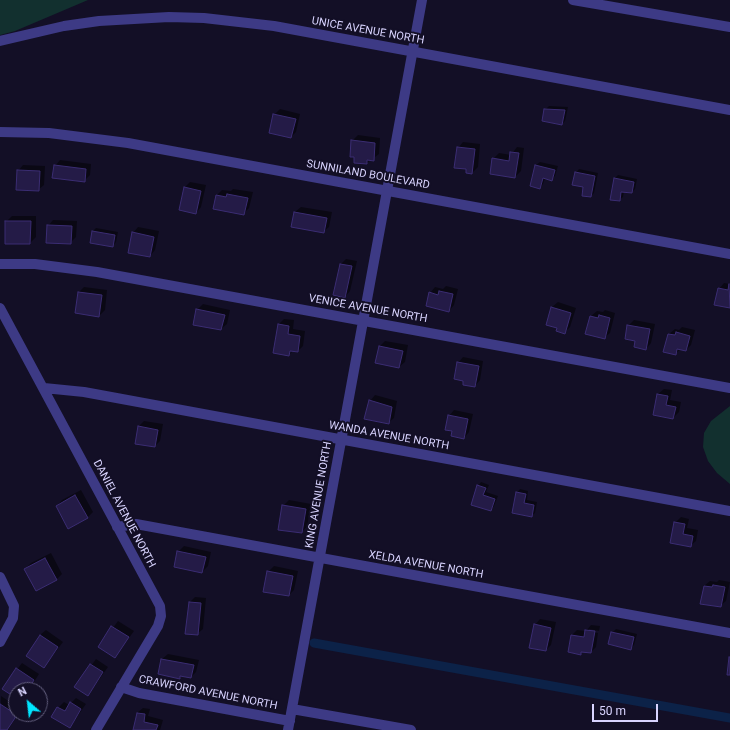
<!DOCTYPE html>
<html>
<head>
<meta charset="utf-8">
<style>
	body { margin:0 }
	#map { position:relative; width:730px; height:730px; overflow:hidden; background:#130f26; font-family:Roboto,sans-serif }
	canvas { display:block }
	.north { position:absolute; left:8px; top:682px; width:40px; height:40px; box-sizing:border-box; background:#130f26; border:1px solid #625e7d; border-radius:50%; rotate:332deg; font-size:11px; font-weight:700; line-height:16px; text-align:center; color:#d9d4ff }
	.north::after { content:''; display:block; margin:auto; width:14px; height:18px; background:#00e5ff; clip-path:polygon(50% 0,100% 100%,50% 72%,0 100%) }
	.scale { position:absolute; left:592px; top:704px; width:66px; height:18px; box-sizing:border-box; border:2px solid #d9d4ff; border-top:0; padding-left:5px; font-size:12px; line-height:14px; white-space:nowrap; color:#d9d4ff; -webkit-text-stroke:3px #130f26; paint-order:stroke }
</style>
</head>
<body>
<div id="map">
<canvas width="730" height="730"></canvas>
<div class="north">N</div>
<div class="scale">50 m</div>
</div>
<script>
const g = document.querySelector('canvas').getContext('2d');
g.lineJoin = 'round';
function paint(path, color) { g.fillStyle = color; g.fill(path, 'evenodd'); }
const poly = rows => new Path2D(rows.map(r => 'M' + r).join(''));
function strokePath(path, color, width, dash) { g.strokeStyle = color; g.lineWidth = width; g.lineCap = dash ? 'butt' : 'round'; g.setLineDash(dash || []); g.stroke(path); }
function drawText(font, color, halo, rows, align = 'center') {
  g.font = font + ' Roboto,sans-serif'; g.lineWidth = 4; g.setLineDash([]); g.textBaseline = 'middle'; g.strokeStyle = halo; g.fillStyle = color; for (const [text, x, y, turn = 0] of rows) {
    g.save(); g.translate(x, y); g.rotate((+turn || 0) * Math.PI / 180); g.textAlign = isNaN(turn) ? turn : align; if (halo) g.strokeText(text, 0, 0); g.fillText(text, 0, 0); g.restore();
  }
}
paint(poly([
	[0,0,88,0,15,31,0,35],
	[730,406,730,484,717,473,708,461,703,447,704,433,711,421]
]), '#12302f');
paint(poly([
	[549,106,568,107,565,121,562,124,545,110],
	[280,109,300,114,296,132,291,137,274,115],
	[358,135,380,138,379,154,367,163,352,141],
	[463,142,480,144,478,167,472,173,467,168,458,148],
	[517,147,524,148,521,171,515,177,493,159,499,153,511,155],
	[60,160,91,164,90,175,84,181,55,166],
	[540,162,558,166,555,176,552,179,545,178,543,184,540,188,531,186,536,165],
	[23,165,45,166,44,185,38,190,18,171],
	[579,169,598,173,594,193,591,196,576,173],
	[618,175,637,179,635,189,632,192,624,191,623,197,619,200,614,179],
	[190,182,206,185,201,207,196,213,185,187],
	[233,189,253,192,249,208,244,213,217,195,222,190,231,191],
	[219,195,231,197,231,199,219,197],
	[301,207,332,212,329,227,323,232,292,226,295,212],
	[12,216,36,216,36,237,30,243,6,243,6,222],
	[53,220,77,221,76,237,70,243,48,226],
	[138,227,159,231,155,250,150,256,133,233],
	[96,228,118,232,116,242,113,246,93,231],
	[346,259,357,261,350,291,345,297,341,264],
	[724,283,730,284,730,307,716,304,719,289],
	[446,286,458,289,454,305,449,311,430,293,435,287,443,289],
	[84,287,107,290,105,310,99,316,79,292],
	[558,302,576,308,570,327,564,333,558,327,547,324,552,307],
	[203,304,230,310,227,324,221,329,197,310],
	[605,310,615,313,610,333,604,338,591,316,597,311,603,312],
	[284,319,294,320,293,329,305,331,303,346,298,351,293,351,289,355,279,324],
	[634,320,655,324,651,343,646,349,636,340,628,326],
	[682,327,695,330,691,345,686,350,681,349,675,354,669,334,675,329,679,330],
	[385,341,408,345,405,362,399,367,380,346],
	[463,357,483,361,480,380,475,386,458,363],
	[664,389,672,390,670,400,681,402,679,412,673,418,654,414,658,394],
	[375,395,397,401,394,418,388,423,370,401],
	[454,410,473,414,469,432,464,438,453,431,449,416],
	[144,421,163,424,160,441,155,446,139,426],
	[481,482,489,485,486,492,498,496,494,506,491,510,478,486],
	[520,489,528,491,527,500,537,502,535,513,531,516,517,493],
	[81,490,93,512,87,518,57,506,62,500],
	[289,500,311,504,307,527,301,532,283,506],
	[681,517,689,519,687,528,698,530,696,541,690,546,675,523],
	[184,546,211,552,208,566,202,572,178,552],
	[51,553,62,574,56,580,25,569,31,563],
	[274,566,298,571,294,590,289,595,268,572],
	[719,580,730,582,726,601,720,606,704,586,710,581,717,582],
	[195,597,206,598,203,629,197,634,190,602],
	[540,619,556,622,551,645,546,650,535,625],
	[118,621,134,631,115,657,99,647],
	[591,625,600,626,599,631,589,629,589,631,598,633,596,647,591,652,583,651,580,653,572,635,577,630,586,631],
	[616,629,637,634,634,645,630,649,612,633],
	[46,630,63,642,44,667,40,635],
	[168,654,199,660,196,672,191,677,182,676,180,678,159,674,162,659],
	[96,659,108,667,88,695,76,687],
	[22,663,39,674,29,690,16,690,16,697,3,688],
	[1,696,16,706,16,714,18,714,8,730,0,730],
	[76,698,86,704,70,727,58,708,64,702,69,705],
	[143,708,150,709,148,716,163,720,160,730,134,730,137,713]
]), '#0007');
strokePath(poly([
	[314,643,730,718]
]), '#0c2248', 9);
const building = poly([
	[544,109,565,110,562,125,542,121,544,109],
	[273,114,296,119,291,138,269,133,273,114],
	[351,140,375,143,374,161,367,160,367,164,354,163,354,157,350,157,351,140],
	[457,147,475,149,472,174,466,173,466,169,454,168,457,147],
	[510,152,519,153,515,178,490,174,492,158,509,161,510,152],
	[54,165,86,169,85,182,52,178,54,165],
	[535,165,555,170,552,181,543,178,540,189,530,186,535,165],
	[17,170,40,171,39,191,16,190,17,170],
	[575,172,595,176,591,197,582,196,583,187,572,185,575,172],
	[614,178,634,182,632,193,621,192,620,201,610,200,614,178],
	[184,187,201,191,196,214,179,210,184,187],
	[227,194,248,198,244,215,213,209,216,195,226,197,227,194],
	[294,212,327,218,324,233,291,227,294,212],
	[5,221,31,221,30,244,5,244,5,221],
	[47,225,72,226,71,244,46,243,47,225],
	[92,231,115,235,113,247,90,243,92,231],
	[132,232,154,237,150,257,128,253,132,232],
	[340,264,352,266,345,298,333,295,340,264],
	[729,284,730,308,714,305,718,288,728,290,729,284],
	[439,291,453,294,449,312,426,306,429,292,438,295,439,291],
	[78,292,102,295,99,317,75,313,78,292],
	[551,307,571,313,565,334,556,331,557,328,546,325,551,307],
	[196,309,225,315,221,330,193,325,196,309],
	[599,315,610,318,605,339,585,334,590,316,598,318,599,315],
	[278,324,289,326,288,334,300,336,298,352,290,351,289,356,273,353,278,324],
	[627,325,650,329,646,350,634,347,635,341,625,339,627,325],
	[676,332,690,336,686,351,677,349,676,355,663,352,668,334,675,335,676,332],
	[379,346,403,351,399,368,375,363,379,346],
	[457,362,479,366,475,387,463,385,463,381,454,379,457,362],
	[657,394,668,396,666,405,676,407,673,419,653,415,657,394],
	[369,400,392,407,389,424,364,419,369,400],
	[448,415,468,419,464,439,451,436,452,431,445,430,448,415],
	[138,426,158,430,155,447,135,444,138,426],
	[477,485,486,488,483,495,495,499,491,511,471,505,477,485],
	[516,492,526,494,524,503,534,505,532,517,512,513,516,492],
	[75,495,88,518,68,529,56,506,75,495],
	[282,505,306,509,302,533,278,530,282,505],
	[674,522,685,524,683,534,693,536,691,547,670,543,674,522],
	[177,551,206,557,202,573,174,567,177,551],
	[45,558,57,580,36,591,24,569,45,558],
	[267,571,293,576,289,596,263,592,267,571],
	[713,585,725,587,721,607,700,604,704,586,712,587,713,585],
	[189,602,201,603,198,635,185,634,189,602],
	[534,624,551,628,546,651,529,648,534,624],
	[111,626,129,637,115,658,98,647,111,626],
	[585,630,595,631,591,653,581,652,581,655,568,652,571,635,584,637,585,630],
	[611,632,634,637,631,650,608,644,611,632],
	[40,635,58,647,44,668,26,656,40,635],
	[729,657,730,657,730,675,727,675,729,657],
	[161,659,194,665,191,678,180,676,180,679,158,674,161,659],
	[90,664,103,672,88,696,74,687,90,664],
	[16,668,34,680,28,690,16,690,16,698,2,689,16,668],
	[70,702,81,709,70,728,51,717,57,707,65,711,70,702],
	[0,704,17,715,7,730,0,730,0,704],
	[137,713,145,714,144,722,158,725,156,730,133,730,137,713]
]);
paint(building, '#241b47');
strokePath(building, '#3b2d73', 1);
strokePath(poly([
	[573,0,730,27],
	[0,41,64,26,99,21,169,17,204,18,274,26,730,110],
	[0,132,49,133,128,143,730,254],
	[0,264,35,264,97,272,730,388],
	[0,308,160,606,161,616,158,626,96,730],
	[44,388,84,392,730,511],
	[117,527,136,524,730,633],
	[0,577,14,606,13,618,0,642],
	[121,687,139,693,290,721],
	[292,709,411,730],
	[288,730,422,0]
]), '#3d3a85', 10);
drawText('11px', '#d9d4ff', '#130f26', [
	["UNICE AVENUE NORTH",368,31,10],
	["SUNNILAND BOULEVARD",368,175,10],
	["VENICE AVENUE NORTH",368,309,10],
	["WANDA AVENUE NORTH",389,436,10],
	["KING AVENUE NORTH",319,495,-80],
	["DANIEL AVENUE NORTH",124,514,62],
	["XELDA AVENUE NORTH",426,565,10],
	["CRAWFORD AVENUE NORTH",208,693,11]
]);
</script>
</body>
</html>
